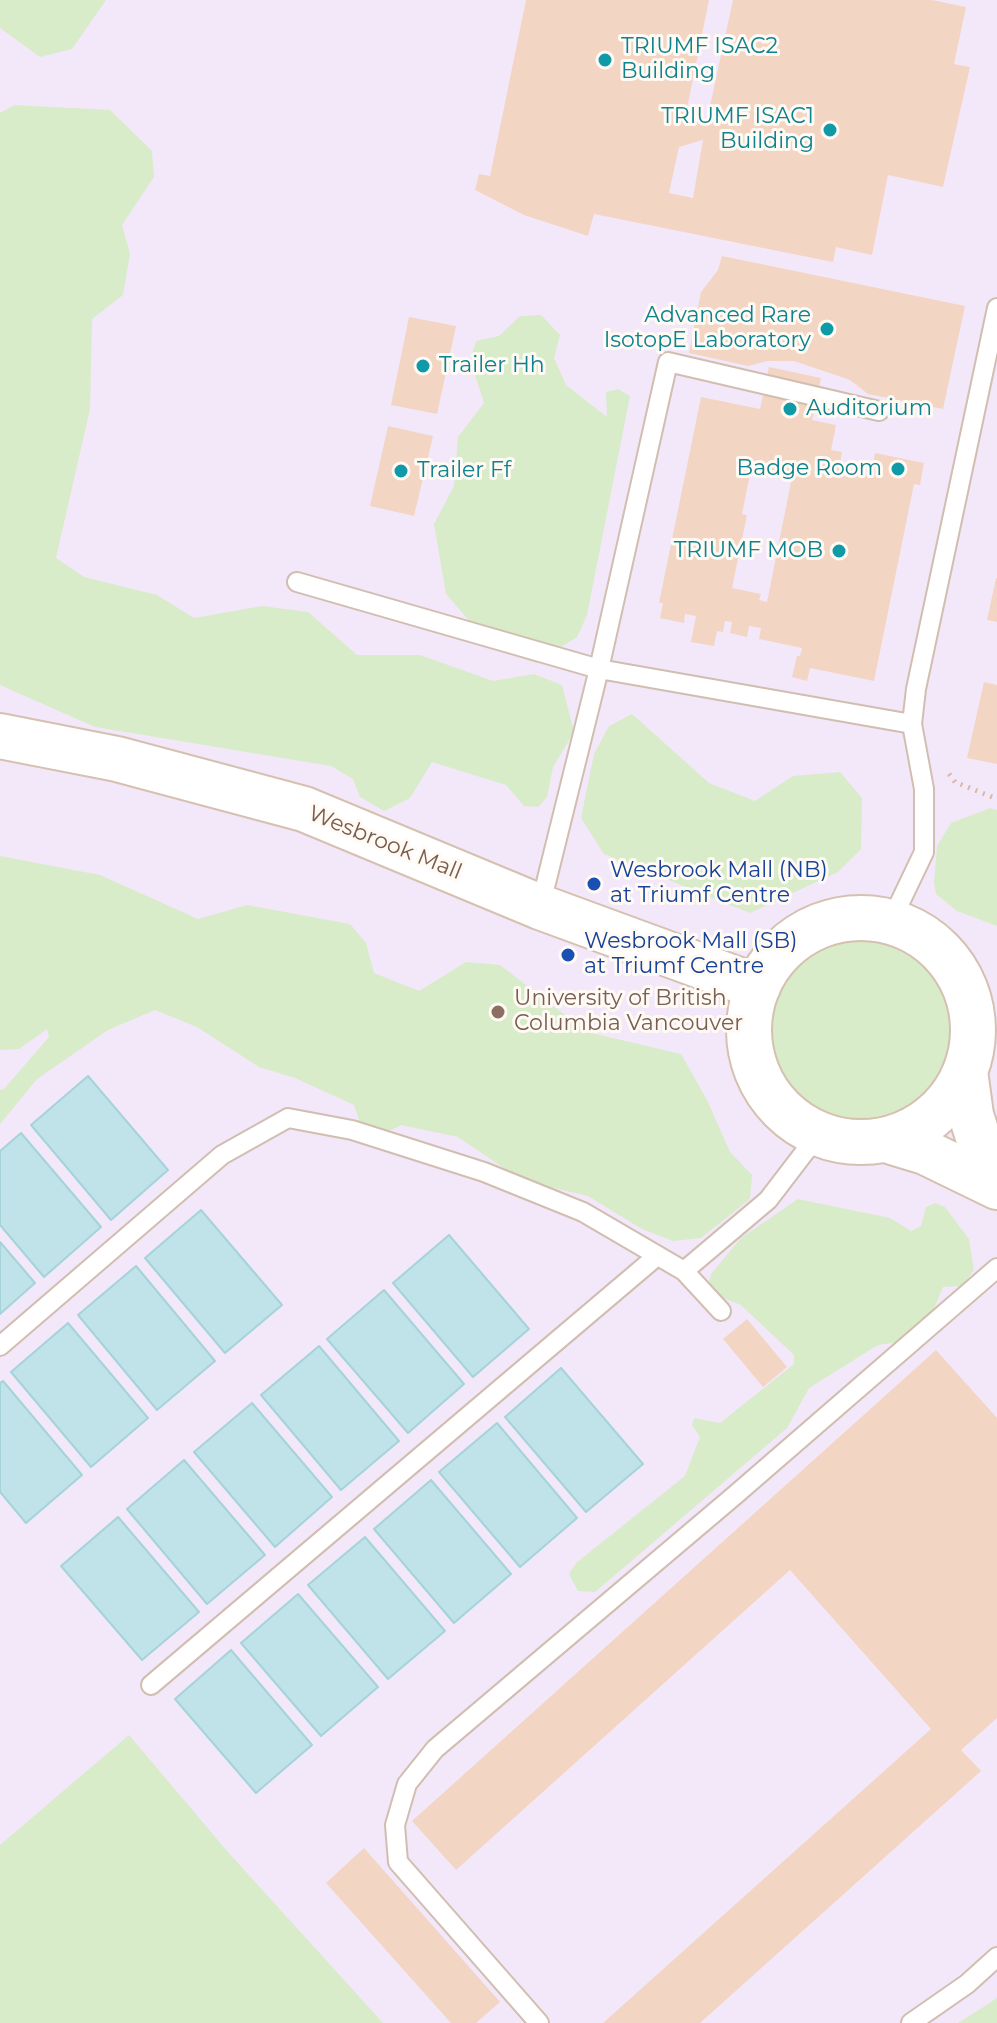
<!DOCTYPE html>
<html>
<head>
<meta charset="utf-8">
<style>
	body { margin:0 }
	canvas { display:block; background:#fdf6ec }
</style>
</head>
<body>
<canvas width="997" height="2023"></canvas>
<script>
const g = document.querySelector('canvas').getContext('2d');
g.lineJoin = 'round';
function paint(path, color) { g.fillStyle = color; g.fill(path, 'evenodd'); }
const poly = rows => new Path2D(rows.map(r => 'M' + r).join(''));
function strokePath(path, color, width, dash) { g.strokeStyle = color; g.lineWidth = width; g.lineCap = dash ? 'butt' : 'round'; g.setLineDash(dash || []); g.stroke(path); }
function drawText(font, color, halo, rows, align = 'center') {
  g.font = font + ' Montserrat,sans-serif'; g.lineWidth = 6; g.setLineDash([]); g.textBaseline = 'middle'; g.strokeStyle = halo; g.fillStyle = color; for (const [text, x, y, turn = 0] of rows) {
    g.save(); g.translate(x, y); g.rotate((+turn || 0) * Math.PI / 180); g.textAlign = isNaN(turn) ? turn : align; if (halo) g.strokeText(text, 0, 0); g.fillText(text, 0, 0); g.restore();
  }
}
paint(poly([
	[0,0,997,0,997,2023,0,2023]
]), '#f3e8fa');
paint(poly([
	[0,0,106,0,72,49,40,57,0,28],
	[15,105,110,110,152,151,154,177,122,225,130,254,123,295,92,319,90,409,56,558,84,577,157,595,194,618,262,606,308,612,357,655,420,655,493,681,534,674,562,685,574,732,553,767,547,797,538,807,524,806,506,785,432,762,410,798,384,811,360,797,353,779,331,766,95,727,0,685,0,113],
	[541,315,560,335,554,358,566,385,607,417,606,392,618,389,630,396,587,615,577,637,536,663,493,648,446,594,434,524,454,486,458,437,484,403,470,360,476,341,499,336,520,316],
	[632,714,709,783,755,801,793,776,840,772,862,798,861,849,838,872,750,913,604,854,581,818,594,754,609,726],
	[990,808,997,810,997,926,957,911,936,894,934,882,937,846,951,823],
	[0,856,100,875,198,919,247,905,350,924,366,943,374,973,419,991,466,962,500,965,587,1032,681,1054,707,1100,730,1152,752,1175,750,1199,701,1238,673,1241,642,1229,588,1196,523,1181,458,1137,401,1125,379,1136,362,1129,354,1105,295,1078,259,1067,197,1027,155,1010,108,1030,37,1079,0,1124,0,1090,4,1089,49,1037,47,1029,19,1049,0,1050],
	'768 1035a94 94 0 1 1 188 0a94 94 0 1 1-188 0Z',
	[798,1199,890,1218,911,1231,921,1226,926,1207,935,1203,945,1207,969,1239,974,1270,962,1286,943,1287,930,1318,899,1342,878,1345,809,1388,787,1428,595,1592,578,1591,569,1574,576,1563,685,1476,700,1437,692,1425,694,1418,720,1423,794,1364,794,1355,741,1305,718,1296,708,1286,711,1274,741,1238],
	[129,1735,227,1851,383,2023,0,2023,0,1845],
	[997,1998,997,2023,958,2023,985,2006]
]), '#d8ecc9');
const water = poly([
	[88,1076,168,1170,111,1220,31,1125,88,1076],
	[21,1133,101,1227,44,1277,0,1225,0,1151,21,1133],
	[201,1210,282,1305,225,1353,145,1258,201,1210],
	[449,1235,529,1329,473,1377,393,1283,449,1235],
	[0,1242,35,1283,0,1314,0,1242],
	[136,1266,215,1361,157,1410,78,1315,136,1266],
	[384,1290,464,1384,408,1433,327,1339,384,1290],
	[68,1323,148,1418,91,1467,11,1372,68,1323],
	[319,1346,399,1441,341,1490,261,1395,319,1346],
	[561,1368,643,1464,586,1512,505,1417,561,1368],
	[3,1381,82,1475,26,1523,0,1492,0,1383,3,1381],
	[252,1403,332,1497,275,1547,194,1452,252,1403],
	[497,1423,577,1518,520,1567,439,1472,497,1423],
	[184,1460,265,1555,207,1604,127,1509,184,1460],
	[431,1480,511,1574,454,1623,374,1529,431,1480],
	[118,1517,199,1612,142,1660,61,1566,118,1517],
	[365,1537,445,1631,388,1679,308,1585,365,1537],
	[298,1594,378,1687,321,1736,241,1643,298,1594],
	[231,1650,312,1745,256,1793,175,1699,231,1650]
]);
paint(water, '#bfe3e8');
strokePath(water, '#a5d3da', 2);
paint(poly([
	[526,0,709,0,684,123,707,120,733,0,932,0,966,7,954,64,970,67,943,187,888,175,872,255,836,247,833,262,594,214,588,236,524,215,475,190,479,174,490,176],
	[703,140,693,198,669,193,679,147],
	[722,256,965,306,943,409,868,394,850,380,794,361,767,361,748,366,689,353,701,292,718,270],
	[409,317,456,326,437,414,391,405],
	[769,367,821,378,812,420,836,425,831,450,842,452,838,475,849,477,850,471,871,475,875,453,924,463,920,485,914,484,874,681,810,668,807,681,792,677,797,656,800,656,802,648,759,639,761,628,749,626,747,637,730,633,732,622,725,621,723,632,717,631,714,646,691,642,696,616,685,614,684,623,660,618,663,603,659,603,701,397,760,409],
	[751,469,792,477,767,602,759,600,761,594,732,588,747,515,742,514],
	[388,426,433,436,414,516,370,506],
	[996,578,997,578,997,622,987,620],
	[984,682,997,685,997,764,967,758],
	[747,1319,787,1367,763,1387,723,1339],
	[936,1350,997,1418,997,1718,961,1750,981,1771,700,2023,603,2023,931,1729,790,1570,456,1870,412,1821],
	[364,1848,500,2002,476,2023,451,2023,326,1883]
]), '#f3d5c3');
const lane = poly([
	[297,582,599,669,912,724,924,789,924,852,892,919],
	[912,724,916,689,997,308],
	[540,907,599,669,668,362,879,411],
	[721,1311,684,1271,768,1200,817,1136],
	[0,1346,222,1155,288,1118,352,1130,484,1172,583,1212,684,1271],
	[151,1685,657,1256],
	[539,2023,398,1862,395,1825,407,1784,435,1749,734,1496,997,1268],
	[911,2023,967,1984,997,1957]
]);
const secondary = poly([
	[0,736,117,759,304,809,540,907,758,987],
	'749 1030a112 112 0 1 1 224 0a112 112 0 1 1-224 0Z',
	[965,1071,971,1115,982,1150,997,1186],
	[892,1142,925,1152,997,1187]
]);
strokePath(lane, '#d1beb0', 22);
strokePath(secondary, '#d6c0b0', 48);
strokePath(poly([
	[949,774,955,782,997,799]
]), '#d9b8a5', 5, [2, 6]);
strokePath(lane, '#fff', 18);
strokePath(secondary, '#fff', 44);
for (const [x, y, r, color] of [
	[605,60,8,"#0f9aa8"],
	[830,130,8,"#0f9aa8"],
	[827,329,8,"#0f9aa8"],
	[423,366,8,"#0f9aa8"],
	[790,409,8,"#0f9aa8"],
	[898,469,8,"#0f9aa8"],
	[401,471,8,"#0f9aa8"],
	[839,551,8,"#0f9aa8"],
	[594,884,8,"#1a4fb4"],
	[568,955,8,"#1a4fb4"],
	[498,1012,8,"#8d6e63"]
]) { const dot = new Path2D(); dot.arc(x, y, r, 0, 2 * Math.PI); g.fillStyle = color; g.fill(dot); strokePath(dot, '#fffaf3', 3); }
drawText('22px', '#0d838f', '#fffaf3', [
	["TRIUMF ISAC2",621,47],
	["Building",621,72],
	["TRIUMF ISAC1",814,117,"right"],
	["Building",814,142,"right"],
	["Advanced Rare",811,316,"right"],
	["IsotopE Laboratory",811,341,"right"],
	["Trailer Hh",439,366],
	["Auditorium",806,409],
	["Badge Room",882,469,"right"],
	["Trailer Ff",417,471],
	["TRIUMF MOB",823,551,"right"]
], 'left');
drawText('22px', '#7a5c4d', '#fffaf3', [
	["Wesbrook Mall",385,843,22]
]);
drawText('22px', '#164399', '#fffaf3', [
	["Wesbrook Mall (NB)",610,871],
	["at Triumf Centre",610,896],
	["Wesbrook Mall (SB)",584,942],
	["at Triumf Centre",584,967]
], 'left');
drawText('22px', '#785e54', '#fffaf3', [
	["University of British",514,999],
	["Columbia Vancouver",514,1024]
], 'left');
</script>
</body>
</html>
